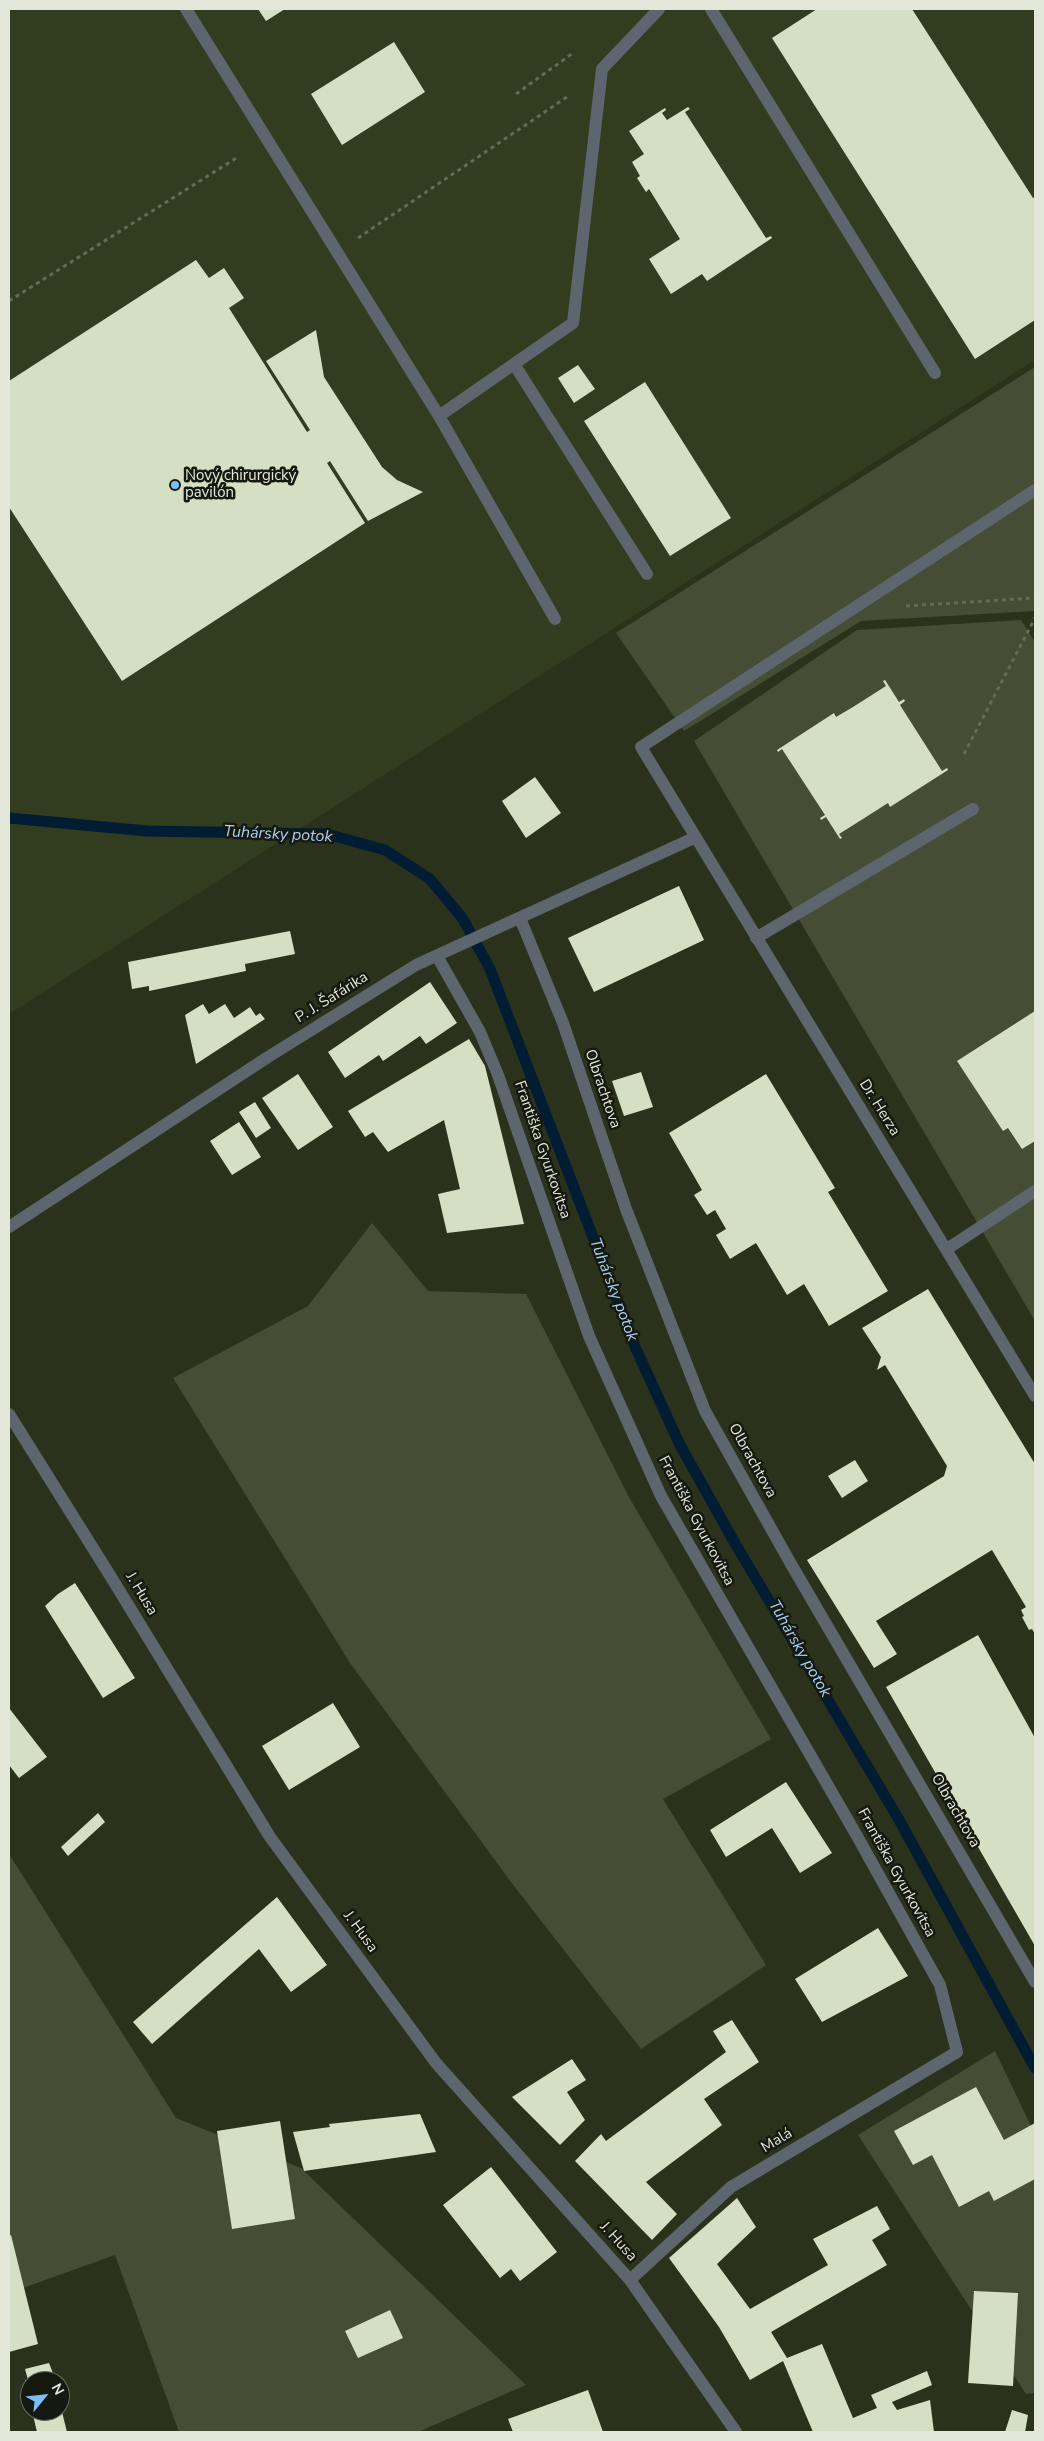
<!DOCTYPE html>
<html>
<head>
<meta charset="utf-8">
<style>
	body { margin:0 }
	#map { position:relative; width:1044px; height:2441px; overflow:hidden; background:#2b321c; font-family:"Nunito Sans",sans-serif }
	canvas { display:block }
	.frame { position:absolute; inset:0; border:10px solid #e2e7d9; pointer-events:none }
	.north { position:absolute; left:20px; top:2371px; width:50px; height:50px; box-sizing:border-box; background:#15190f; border:1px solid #676b60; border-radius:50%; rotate:62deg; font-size:14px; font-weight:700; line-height:20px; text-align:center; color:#e2e7d9 }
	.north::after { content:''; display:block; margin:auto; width:18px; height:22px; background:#7dbef9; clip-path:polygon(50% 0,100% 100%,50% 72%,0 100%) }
</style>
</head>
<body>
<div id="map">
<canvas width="1044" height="2441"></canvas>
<div class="frame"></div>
<div class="north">N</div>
</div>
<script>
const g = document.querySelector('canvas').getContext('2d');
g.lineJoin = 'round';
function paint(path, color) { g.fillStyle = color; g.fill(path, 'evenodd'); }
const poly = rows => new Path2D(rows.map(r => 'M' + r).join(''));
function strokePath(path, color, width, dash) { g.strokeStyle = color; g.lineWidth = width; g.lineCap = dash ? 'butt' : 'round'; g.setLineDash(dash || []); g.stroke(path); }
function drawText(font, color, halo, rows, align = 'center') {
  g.font = font + ' "Nunito Sans",sans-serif'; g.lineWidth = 5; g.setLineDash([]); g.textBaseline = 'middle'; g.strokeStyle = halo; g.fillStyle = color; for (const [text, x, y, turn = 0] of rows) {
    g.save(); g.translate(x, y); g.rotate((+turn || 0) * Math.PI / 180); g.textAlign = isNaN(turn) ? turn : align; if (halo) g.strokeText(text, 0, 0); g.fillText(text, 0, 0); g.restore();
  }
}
paint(poly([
	[9,9,1035,9,1035,360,9,1014]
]), '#323c1e');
paint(poly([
	[1035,367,1035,611,861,621,684,731,616,633],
	[1021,620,1035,642,1035,1321,694,741,857,630],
	[372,1223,428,1291,526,1294,630,1499,771,1739,663,1799,766,1965,641,2049,514,1886,350,1663,173,1378,308,1306],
	[9,1854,176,2118,301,2168,526,2385,418,2432,179,2432,115,2255,9,2293],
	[995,2051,1035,2134,1035,2393,1026,2394,858,2135]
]), '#454d35');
strokePath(poly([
	[9,818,147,831,327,834,385,850,430,879,463,919,490,969,636,1349,680,1445,736,1545,898,1818,1035,2068]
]), '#021c33', 11);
paint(poly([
	[258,9,285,9,266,21],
	[817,9,912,9,1033,198,1035,197,1035,320,975,359,772,38],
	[394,42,425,92,342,145,311,94],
	[688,107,690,109,685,112,766,238,771,236,772,238,707,281,702,274,671,294,649,259,680,239,649,189,646,192,637,178,640,176,632,162,644,154,629,131,665,108,666,110,662,113,667,120],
	[196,260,209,278,224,268,244,298,229,308,307,432,310,430,266,361,316,330,324,377,382,467,397,480,423,492,368,521,330,461,327,463,365,523,122,681,9,507,9,381],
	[578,365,595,389,574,403,558,378],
	[645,382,731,518,670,556,584,421],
	[885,680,899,702,904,699,905,701,900,705,942,771,947,768,948,770,890,807,888,803,855,824,839,834,842,838,840,839,826,817,821,820,820,818,825,815,782,749,778,752,777,750,834,713,836,717,853,707,886,686,883,681],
	[535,777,561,813,526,838,502,801],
	[679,886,704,940,594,992,568,938],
	[290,931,295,954,245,964,246,971,149,991,149,986,132,989,128,962],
	[430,982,457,1023,426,1044,420,1036,383,1061,379,1055,345,1078,328,1052],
	[203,1004,209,1014,225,1004,234,1018,250,1007,256,1016,260,1013,265,1019,196,1064,185,1015],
	[1035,1011,1035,1141,1022,1149,1008,1128,1003,1131,957,1061],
	[469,1039,485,1066,524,1224,447,1233,438,1194,460,1189,444,1120,388,1152,373,1132,365,1137,348,1111],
	[641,1072,653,1107,624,1116,612,1081],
	[298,1074,333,1127,298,1150,262,1098],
	[766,1074,835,1188,828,1192,888,1291,829,1326,804,1284,787,1295,756,1243,730,1259,716,1235,726,1229,715,1210,707,1215,694,1195,702,1190,669,1133],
	[255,1102,271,1128,256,1138,239,1112],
	[239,1122,261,1157,232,1175,210,1141],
	[928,1289,1035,1464,1035,1634,1032,1629,1029,1630,1022,1617,1024,1616,1021,1610,1026,1607,992,1550,876,1621,897,1654,874,1668,807,1560,944,1476,947,1466,885,1365,877,1370,881,1357,862,1328],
	[855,1460,868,1481,842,1498,828,1476],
	[75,1583,135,1678,103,1698,45,1606,58,1594],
	[978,1635,1035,1738,1035,1946,886,1687],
	[333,1703,360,1747,289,1790,262,1746],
	[9,1708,47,1757,19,1778,9,1765],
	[786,1782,832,1853,800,1873,772,1828,726,1857,710,1830],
	[98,1813,105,1822,68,1856,61,1847],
	[277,1897,327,1965,291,1992,259,1949,152,2044,133,2022],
	[878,1928,908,1976,822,2022,795,1979],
	[732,2020,759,2062,704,2099,722,2125,646,2182,677,2214,652,2240,575,2161,601,2134,606,2141,726,2052,713,2031],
	[572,2059,586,2080,567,2092,585,2120,560,2145,512,2097],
	[976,2087,1004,2140,1035,2123,1035,2179,994,2201,989,2191,959,2207,932,2155,913,2165,894,2131],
	[420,2114,436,2152,304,2171,293,2132,330,2127,329,2124],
	[280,2121,295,2219,232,2229,217,2131],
	[491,2167,557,2252,520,2281,511,2269,500,2278,443,2205],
	[737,2198,756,2227,717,2264,750,2309,828,2265,813,2239,877,2206,890,2229,872,2240,887,2265,771,2332,787,2358,822,2344,853,2418,877,2408,871,2395,927,2371,932,2385,892,2402,897,2410,930,2400,934,2432,813,2432,783,2361,750,2380,719,2327,669,2258],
	[11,2235,38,2344,9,2352,9,2236],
	[974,2291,1018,2293,1013,2386,968,2383],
	[390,2310,403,2338,358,2358,345,2331],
	[49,2363,56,2381,30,2381,29,2398,25,2380,28,2380,25,2369],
	[588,2390,603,2432,513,2432,508,2419],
	[60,2404,67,2432,37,2432,32,2411,60,2411],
	[1012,2410,1028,2415,1025,2432,1005,2432]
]), '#d5dfc3');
strokePath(poly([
	[516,94,573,53],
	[358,238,567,97],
	[9,301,238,157],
	[906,606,1035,598],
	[964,754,1035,618]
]), '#646b57', 3, [4, 4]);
strokePath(poly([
	[186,9,439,416],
	[711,9,935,373],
	[514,364,647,574],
	[555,619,439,416,573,323,602,69,659,9],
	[756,938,973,809],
	[947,1249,1035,1191]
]), '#5d666f', 12);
strokePath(poly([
	[1035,490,641,747,1035,1396],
	[520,918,563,1023,626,1209,705,1411,791,1564,1035,1982],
	[437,956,480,1032,498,1075,589,1336,661,1496,857,1836,940,1985,957,2052,731,2187,630,2280],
	[9,1227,268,1057,416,965,694,838],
	[9,1414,111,1577,270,1837,436,2063,630,2280,736,2432]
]), '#5d666f', 12);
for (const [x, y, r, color] of [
	[175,485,5,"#7dbef9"]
]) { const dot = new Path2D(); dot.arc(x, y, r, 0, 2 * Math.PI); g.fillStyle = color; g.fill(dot); strokePath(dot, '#15190f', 2); }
drawText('15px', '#e2e7d9', '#15190f', [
	["Nový chirurgický",185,476],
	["pavilón",185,493]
], 'left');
drawText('15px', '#e2e7d9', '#15190f', [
	["P. J. Šafárika",332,998,-32],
	["Olbrachtova",602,1089,71],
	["Dr. Herza",879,1108,58],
	["Františka Gyurkovitsa",542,1150,71],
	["Olbrachtova",752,1461,61],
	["Františka Gyurkovitsa",696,1521,62],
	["J. Husa",141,1594,59],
	["Olbrachtova",955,1811,60],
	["Františka Gyurkovitsa",896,1873,61],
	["J. Husa",360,1932,54],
	["Malá",777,2141,-31],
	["J. Husa",618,2242,48]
]);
drawText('italic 16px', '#a9d0f6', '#15190f', [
	["Tuhársky potok",278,835,3],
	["Tuhársky potok",613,1290,69],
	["Tuhársky potok",799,1649,60]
]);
</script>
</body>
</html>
